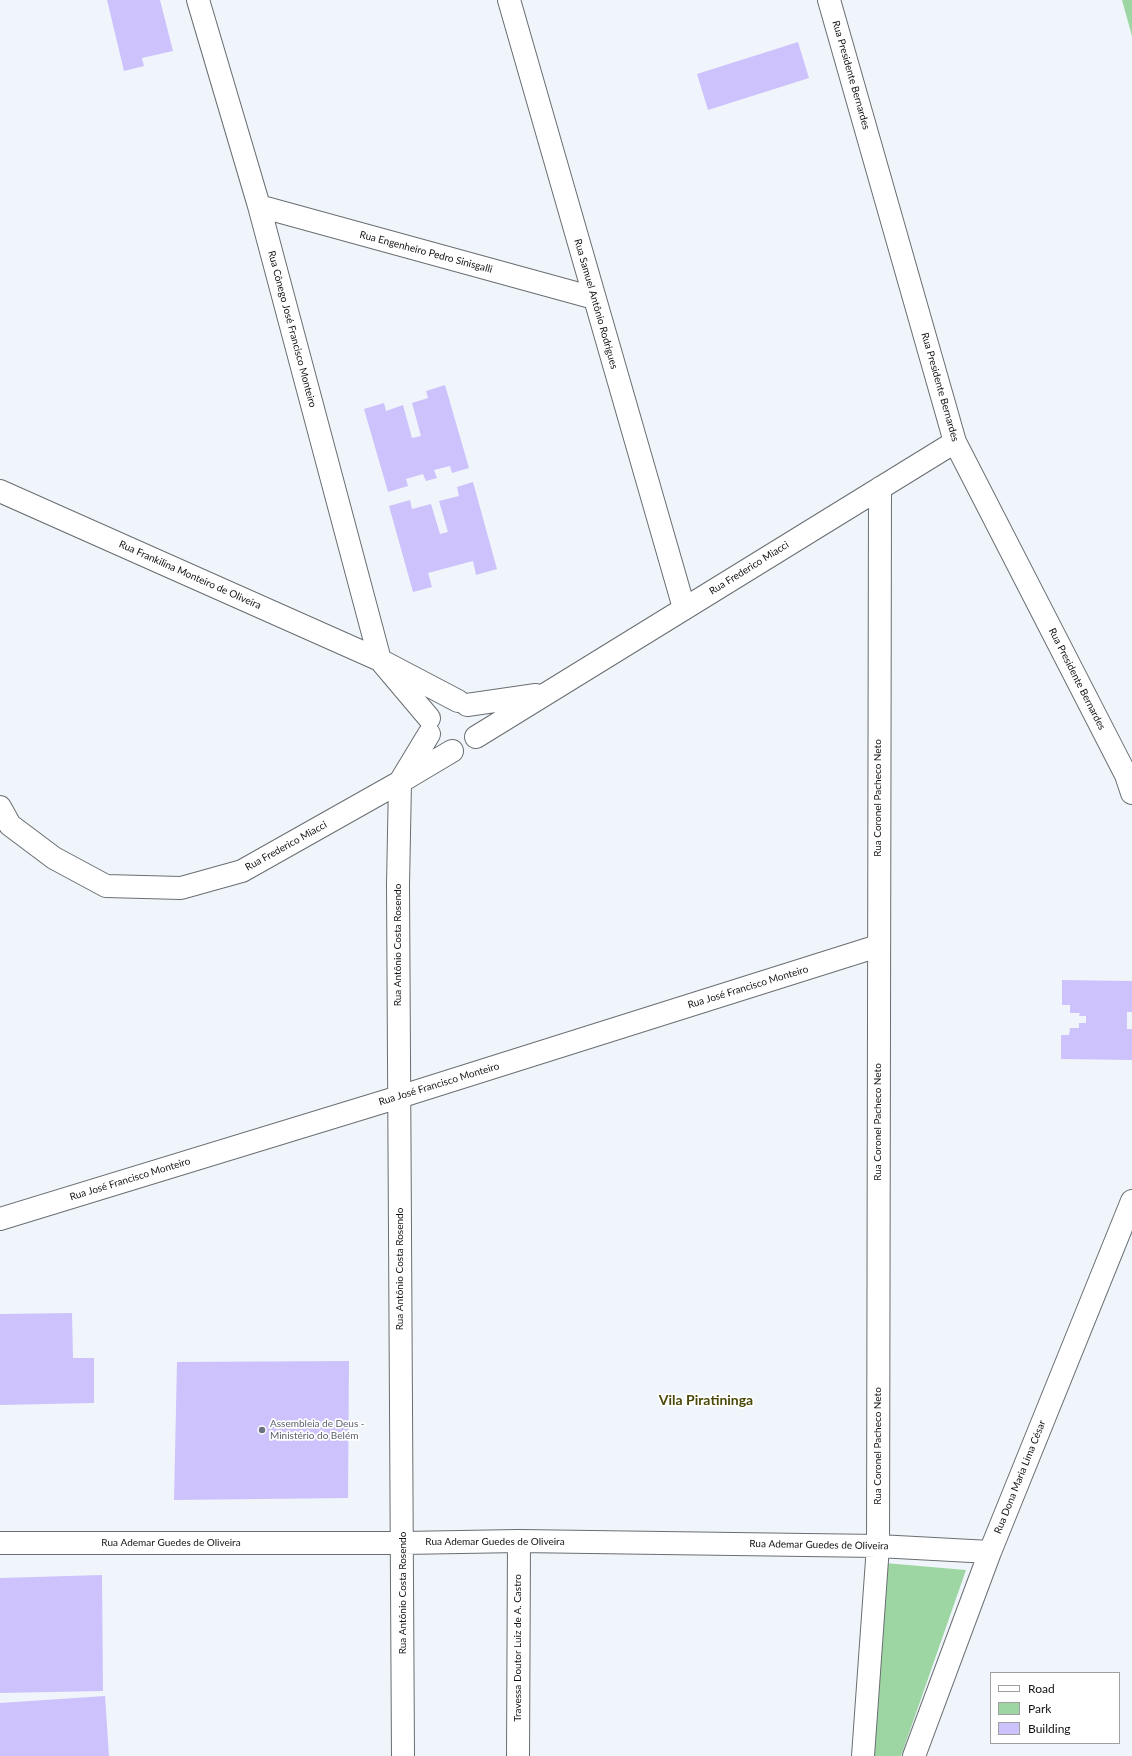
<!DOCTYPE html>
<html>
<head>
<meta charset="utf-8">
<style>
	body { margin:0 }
	#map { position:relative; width:1132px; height:1756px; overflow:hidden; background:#eff5fa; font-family:Lato,sans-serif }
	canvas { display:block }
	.legend { position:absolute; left:990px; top:1672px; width:130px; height:72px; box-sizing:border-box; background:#fff; border:1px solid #9fa0a1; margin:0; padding:5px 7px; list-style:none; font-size:12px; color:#101213 }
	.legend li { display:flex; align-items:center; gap:8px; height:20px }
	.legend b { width:20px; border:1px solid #9fa0a1 }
</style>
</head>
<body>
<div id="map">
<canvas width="1132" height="1756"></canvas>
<ul class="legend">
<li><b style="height:5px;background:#fff"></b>Road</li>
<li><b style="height:11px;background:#9ed6a3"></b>Park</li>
<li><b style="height:11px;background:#cdc2fc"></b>Building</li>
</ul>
</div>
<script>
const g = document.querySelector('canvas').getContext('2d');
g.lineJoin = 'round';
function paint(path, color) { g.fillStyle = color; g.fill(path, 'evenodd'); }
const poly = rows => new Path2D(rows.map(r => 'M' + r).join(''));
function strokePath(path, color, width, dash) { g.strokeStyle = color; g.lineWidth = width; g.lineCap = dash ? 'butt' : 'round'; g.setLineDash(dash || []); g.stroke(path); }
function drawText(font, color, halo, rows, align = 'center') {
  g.font = font + ' Lato,sans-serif'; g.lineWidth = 3.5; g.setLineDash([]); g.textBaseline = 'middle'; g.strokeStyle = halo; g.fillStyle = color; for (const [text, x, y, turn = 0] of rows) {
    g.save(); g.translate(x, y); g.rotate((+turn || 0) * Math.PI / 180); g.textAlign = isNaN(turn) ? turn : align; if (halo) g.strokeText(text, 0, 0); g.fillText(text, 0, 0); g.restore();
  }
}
paint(poly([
	[1122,0,1132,0,1132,36],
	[873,1562,966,1570,901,1756,867,1756]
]), '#9ed6a3');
paint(poly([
	[107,0,160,0,173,51,142,58,144,66,124,71],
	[798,42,809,78,708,110,697,74],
	[445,385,469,468,452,473,450,466,434,470,437,478,426,481,423,474,406,479,408,486,388,492,364,409,384,403,386,411,403,405,412,438,421,436,412,403,428,398,426,391],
	[473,482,497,569,476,575,473,561,428,573,432,587,413,592,389,506,410,500,412,509,431,504,440,534,448,532,439,501,459,496,457,487],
	[1062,980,1132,981,1132,1012,1127,1012,1127,1029,1132,1029,1132,1060,1061,1059,1061,1035,1069,1035,1070,1028,1079,1028,1079,1023,1086,1023,1086,1016,1079,1016,1080,1013,1070,1013,1070,1005,1062,1005],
	[72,1313,73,1358,94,1358,94,1403,0,1405,0,1314],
	[349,1361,348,1498,174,1500,177,1362],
	[102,1575,103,1691,0,1693,0,1578],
	[105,1696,109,1756,0,1756,0,1703]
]), '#cdc2fc');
const minor = poly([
	[198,0,259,206,380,660,429,718],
	[509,0,684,608],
	[829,0,955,442,1126,775,1132,793],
	[259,206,594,298],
	[0,491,380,660,458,701],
	[467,705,536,695],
	[476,737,955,442],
	[0,807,10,825,54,858,106,886,181,888,242,871,400,782,452,751],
	[0,1219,399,1097,878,946],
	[0,1543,403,1543,519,1541,878,1546,990,1552],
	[403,1756,398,885,400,782,429,734],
	[518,1756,519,1541],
	[863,1756,878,1546,880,488],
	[914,1756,990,1552,1132,1201]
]);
strokePath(minor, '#696e72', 24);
strokePath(minor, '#fff', 22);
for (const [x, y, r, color] of [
	[262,1430,4,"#6b7280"]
]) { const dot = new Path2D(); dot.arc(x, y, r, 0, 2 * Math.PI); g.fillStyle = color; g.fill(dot); strokePath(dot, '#fff', 1.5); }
drawText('10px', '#101213', '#fff', [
	["Rua Presidente Bernardes",851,75,74],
	["Rua Engenheiro Pedro Sinisgalli",426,252,15],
	["Rua Samuel Antônio Rodrigues",596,304,74],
	["Rua Cônego José Francisco Monteiro",292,329,75],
	["Rua Presidente Bernardes",940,387,74],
	["Rua Frederico Miacci",749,568,-32],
	["Rua Frankilina Monteiro de Oliveira",190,575,24],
	["Rua Presidente Bernardes",1077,679,63],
	["Rua Coronel Pacheco Neto",878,798,-90],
	["Rua Frederico Miacci",286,846,-29],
	["Rua Antônio Costa Rosendo",398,945,-90],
	["Rua José Francisco Monteiro",748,987,-17],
	["Rua José Francisco Monteiro",439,1084,-17],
	["Rua Coronel Pacheco Neto",878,1122,-90],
	["Rua José Francisco Monteiro",130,1179,-17],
	["Rua Antônio Costa Rosendo",400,1269,-90],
	["Rua Coronel Pacheco Neto",878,1446,-90],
	["Rua Dona Maria Lima César",1020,1477,-68],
	["Rua Ademar Guedes de Oliveira",495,1542],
	["Rua Ademar Guedes de Oliveira",171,1543],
	["Rua Ademar Guedes de Oliveira",819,1545,1],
	["Rua Antônio Costa Rosendo",403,1593,-90],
	["Travessa Doutor Luiz de A. Castro",518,1648,-90]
]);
drawText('10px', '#5b616d', '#fff', [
	["Assembleia de Deus -",270,1424],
	["Ministério do Belém",270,1436]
], 'left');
drawText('bold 14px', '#4a4909', '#fff', [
	["Vila Piratininga",706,1400]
]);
</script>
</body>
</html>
